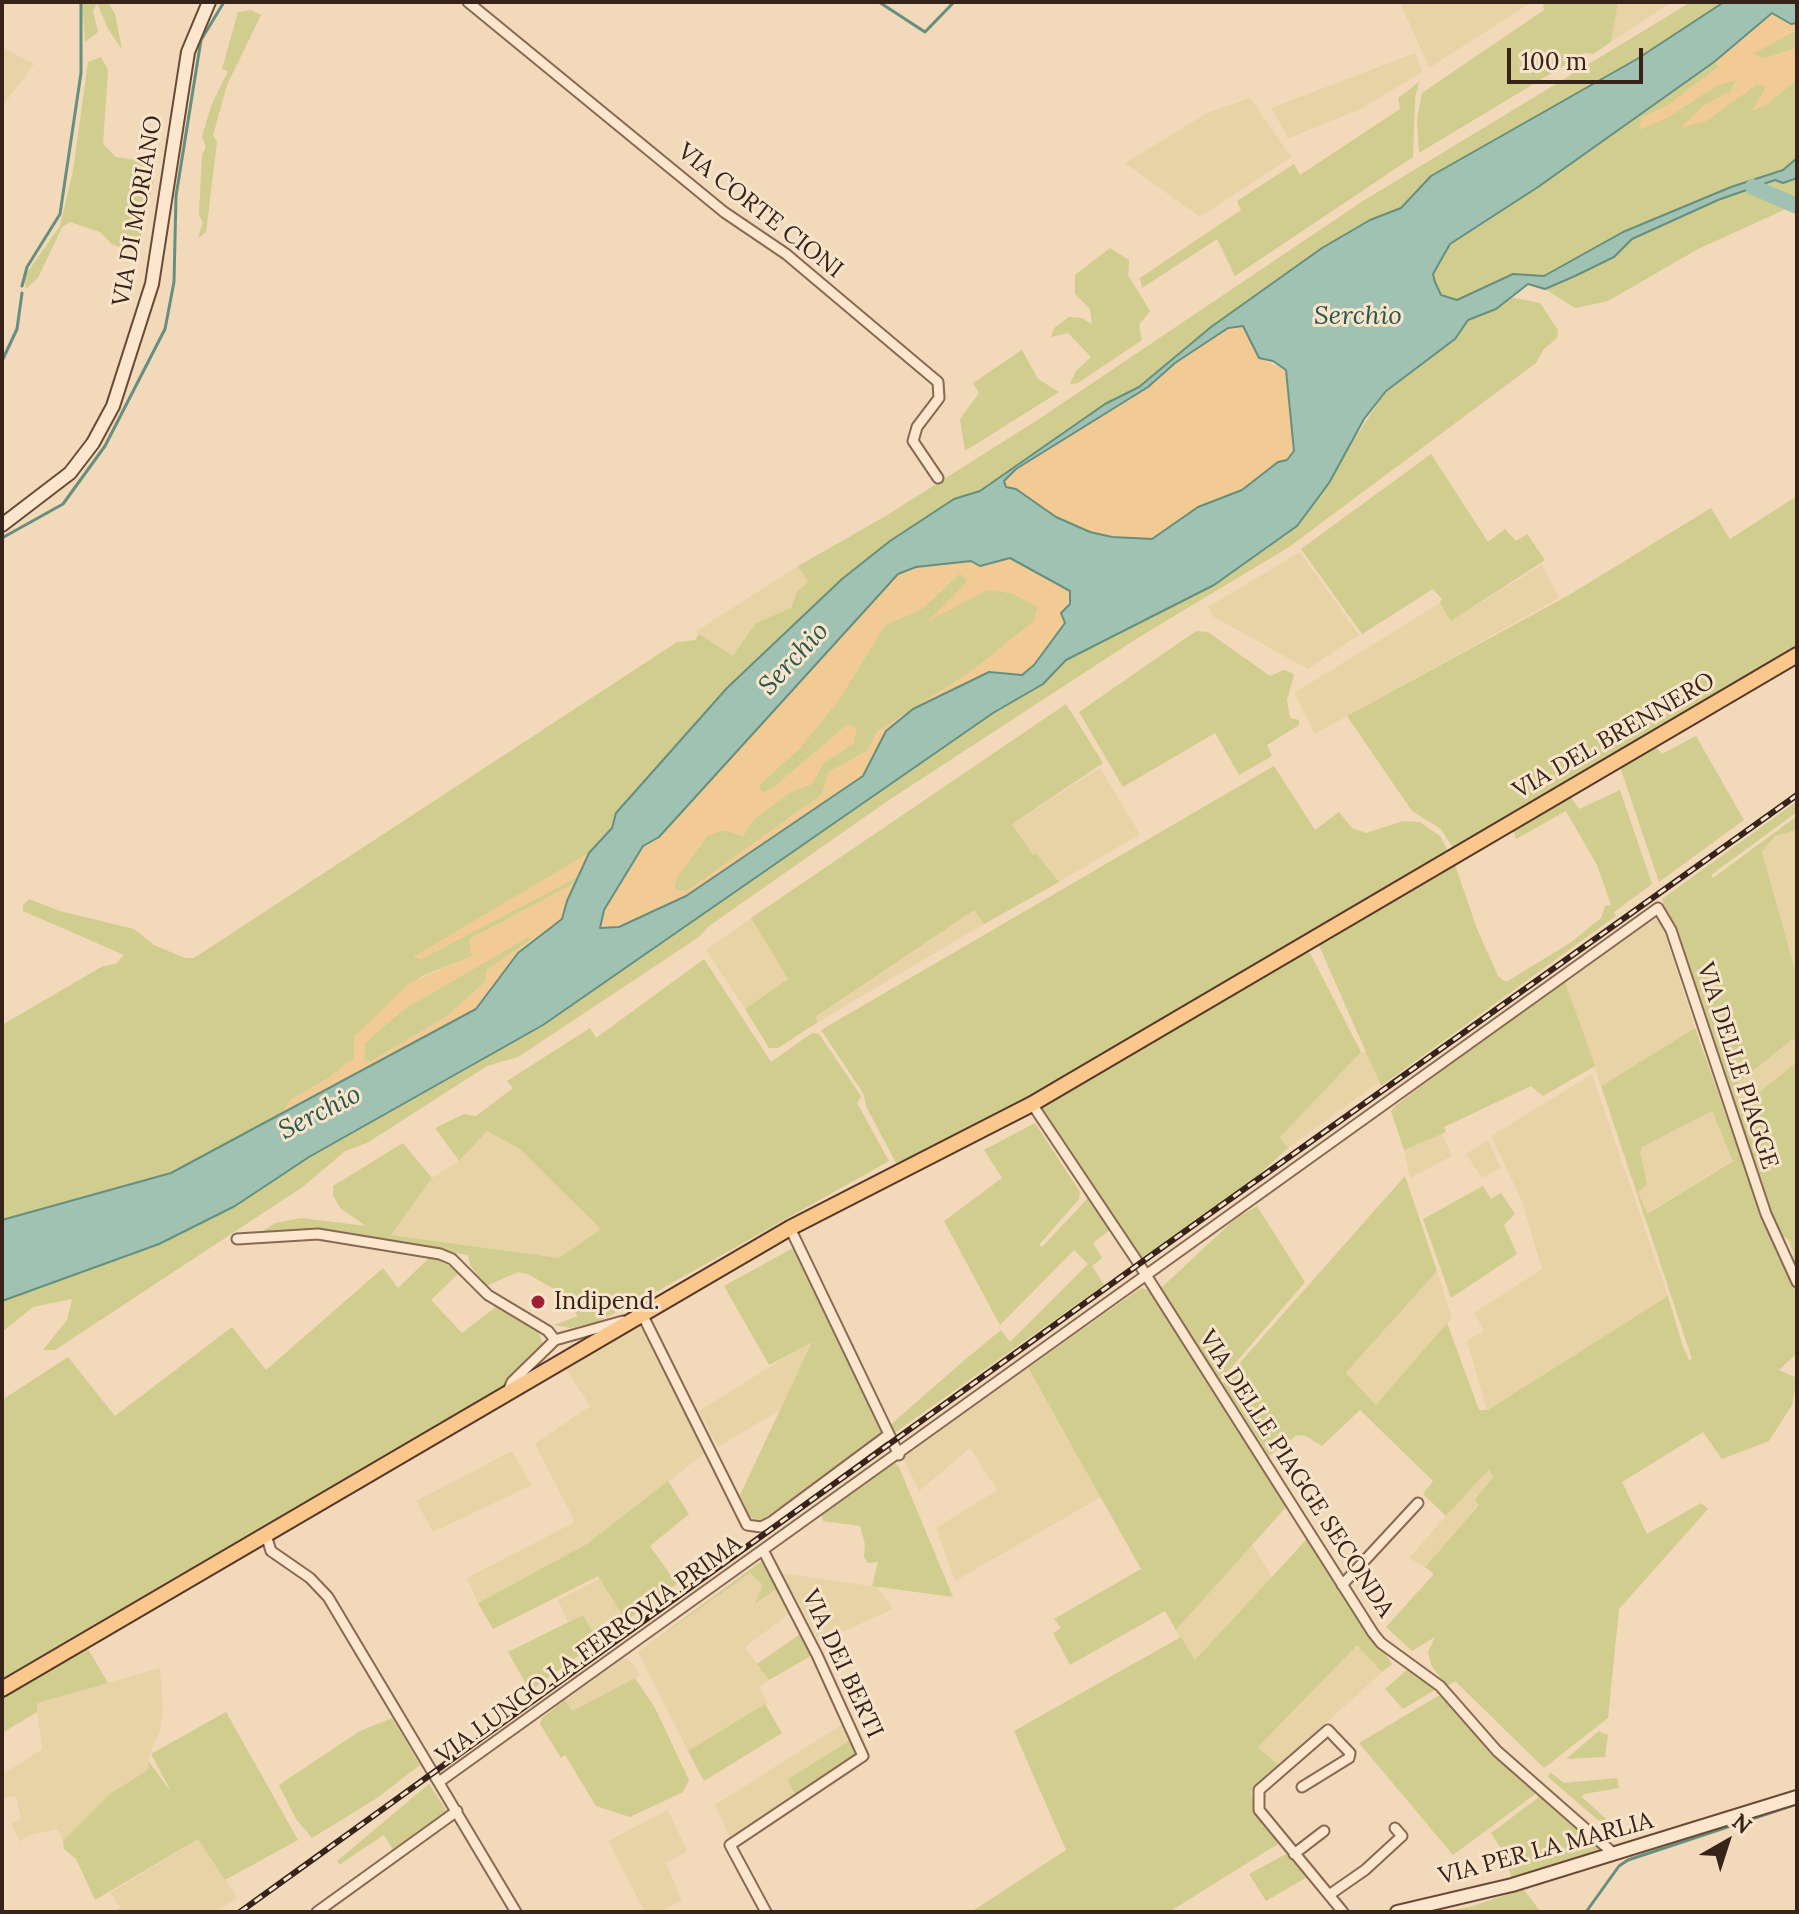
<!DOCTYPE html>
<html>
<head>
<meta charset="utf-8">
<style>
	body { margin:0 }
	#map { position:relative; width:1799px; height:1914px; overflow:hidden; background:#f1d9ba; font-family:Lora,serif }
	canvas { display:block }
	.frame { position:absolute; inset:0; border:4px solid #37231a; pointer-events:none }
	.north { position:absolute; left:1687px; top:1802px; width:80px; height:80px; -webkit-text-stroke:6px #f8e4cb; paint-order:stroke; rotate:39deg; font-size:22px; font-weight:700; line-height:32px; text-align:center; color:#37231a }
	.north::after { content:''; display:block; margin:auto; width:28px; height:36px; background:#37231a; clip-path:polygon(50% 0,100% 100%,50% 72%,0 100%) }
	.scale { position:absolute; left:1507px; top:48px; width:136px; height:36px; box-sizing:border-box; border:4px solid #37231a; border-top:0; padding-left:10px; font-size:24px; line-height:28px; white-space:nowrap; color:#37231a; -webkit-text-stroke:6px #f8e4cb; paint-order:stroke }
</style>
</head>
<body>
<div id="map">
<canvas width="1799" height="1914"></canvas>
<div class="frame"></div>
<div class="north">N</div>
<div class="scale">100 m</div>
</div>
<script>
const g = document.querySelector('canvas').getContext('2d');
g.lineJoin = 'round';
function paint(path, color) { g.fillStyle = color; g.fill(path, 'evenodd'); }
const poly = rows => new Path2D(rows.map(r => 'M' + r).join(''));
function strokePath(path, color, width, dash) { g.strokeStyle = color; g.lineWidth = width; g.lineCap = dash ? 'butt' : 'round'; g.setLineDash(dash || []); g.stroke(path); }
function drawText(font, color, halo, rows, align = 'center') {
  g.font = font + ' Lora,serif'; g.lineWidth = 6; g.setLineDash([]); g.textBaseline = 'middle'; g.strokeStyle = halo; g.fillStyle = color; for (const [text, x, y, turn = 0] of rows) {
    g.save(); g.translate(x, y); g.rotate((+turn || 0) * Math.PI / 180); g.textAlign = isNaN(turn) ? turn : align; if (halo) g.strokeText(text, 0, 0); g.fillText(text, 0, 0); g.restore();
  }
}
paint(poly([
	[1400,2,1532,2,1429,68],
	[1618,2,1672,2,1611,42],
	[2,47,34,64,2,107],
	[1415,53,1422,72,1361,109,1289,138,1271,108],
	[1250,98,1291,157,1200,217,1125,163,1207,113],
	[1300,552,1359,635,1308,669,1214,617,1208,607],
	[1542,565,1559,598,1315,734,1294,693,1440,603,1452,620],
	[798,566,808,582,797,592,791,608,756,623,733,656,695,632],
	[1100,768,1140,834,1059,882,1037,854,1033,855,1012,824],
	[1797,830,1797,977,1762,852,1775,836],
	[974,910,984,924,818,1022,814,1018],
	[1652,916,1657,917,1666,938,1695,1028,1601,1086,1564,979],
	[751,918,788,980,745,1009,706,950],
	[1794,1039,1797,1062,1744,1104,1739,1103,1733,1087],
	[1361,1052,1367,1052,1379,1082,1288,1148,1280,1137],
	[1592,1074,1668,1296,1487,1411,1467,1341,1484,1330,1474,1313,1542,1269,1522,1201,1491,1136],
	[1712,1110,1733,1160,1646,1214,1638,1192,1647,1184,1640,1152,1642,1147],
	[487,1131,520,1149,602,1229,559,1258,391,1235,432,1178,459,1161],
	[1442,1134,1452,1156,1410,1178,1404,1150],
	[1488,1140,1501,1168,1482,1178,1466,1154],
	[1437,1271,1452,1318,1376,1405,1346,1374],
	[641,1325,709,1450,587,1544,478,1603,467,1578,575,1522,535,1444,590,1406,566,1369],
	[813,1340,780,1410,718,1447,699,1411],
	[1027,1368,1101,1497,955,1581,936,1528,997,1490,970,1448,919,1491,903,1458],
	[512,1451,532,1485,433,1532,416,1501],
	[1488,1468,1493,1476,1475,1498,1479,1504,1425,1567,1409,1558],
	[1252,1545,1272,1577,1195,1660,1176,1630],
	[750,1573,763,1585,757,1603,774,1590,793,1611,745,1647,769,1680,759,1687,768,1703,688,1751,638,1652],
	[782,1573,877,1587,893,1609,820,1642],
	[600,1579,624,1619,596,1638,583,1615,568,1622,558,1600],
	[1357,1644,1382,1672,1279,1766,1258,1747],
	[624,1658,631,1661,640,1675,572,1711,565,1700],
	[160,1668,163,1712,160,1730,149,1756,149,1770,111,1793,63,1841,58,1829,27,1836,20,1842,11,1823,21,1819,16,1796,2,1798,2,1775,42,1749,36,1703],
	[844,1723,852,1739,797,1797,730,1838,715,1805],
	[668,1810,687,1851,666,1863,682,1900,659,1912,645,1912,608,1841],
	[198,1839,237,1897,217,1912,114,1912,120,1907,110,1893]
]), '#e8d3a7');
paint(poly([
	[82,2,108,2,115,14,122,49,108,29,97,3,93,11,98,32,85,42],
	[1532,2,1618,2,1611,42,1593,54,1585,53,1419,153,1417,120,1422,93,1544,10,1543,3,1529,4],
	[1691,2,1724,2,1637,59,1431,176,1401,208,1370,220,1322,248,1211,327,1139,387,1105,404,980,491,954,499,842,579,727,688,616,813,612,828,589,853,414,957,421,959,577,877,575,883,470,939,472,956,422,976,354,1037,355,1058,327,1079,290,1100,283,1113,171,1173,2,1220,2,1025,103,966,116,964,124,955,23,911,23,905,29,899,60,911,134,929,154,945,185,958,194,958,677,642,695,640,699,634,733,656,756,623,791,608,797,592,808,582,798,566,884,517,1039,419,1363,201],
	[251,10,261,15,227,85,213,135,217,142,206,232,198,238,203,222,199,215,202,155,206,147,202,137,211,106,228,71,222,69,238,12],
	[1797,30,1797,48,1762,59,1752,53],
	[101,57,108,70,103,144,116,157,141,161,149,166,154,179,137,254,112,244,100,232,70,222,62,227,38,278,26,289,24,277,60,226,73,171,88,62],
	[1714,62,1720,66,1667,106,1641,118,1663,120,1717,85,1737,79,1731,91,1703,106,1706,121,1757,84,1767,86,1757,102,1767,104,1797,79,1797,158,1783,170,1731,187,1623,232,1544,276,1513,274,1457,300,1441,295,1432,274,1450,244,1538,187],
	[1419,82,1415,98,1413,157,1235,276,1217,239,1142,288,1140,278,1241,210,1237,201,1294,164,1300,175,1400,109,1398,98],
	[1797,178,1797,204,1698,249,1608,301,1575,308,1545,289,1614,257,1632,239,1718,200,1776,180,1784,183],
	[1110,248,1129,260,1128,275,1150,311,1139,325,1142,340,1078,383,1070,384,1076,371,1091,357,1068,333,1051,337,1054,328,1069,317,1082,318,1092,324,1090,309,1075,294,1075,275],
	[1510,297,1540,303,1558,330,1557,338,1543,350,1536,363,1289,547,1136,639,889,800,709,926,699,937,518,1057,487,1066,367,1143,345,1151,304,1186,55,1350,43,1350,67,1320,72,1299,33,1307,2,1332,2,1301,159,1244,235,1206,309,1157,543,1025,993,713,1043,684,1066,660,1214,585,1297,526,1386,391,1455,339,1468,320,1496,309],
	[1022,350,1038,379,1059,392,965,451,960,419,979,393,973,383],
	[1431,454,1488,542,1505,529,1516,541,1527,534,1545,560,1451,621,1440,603,1442,599,1433,589,1362,634,1301,549],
	[1797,496,1797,647,1453,848,1441,829,1412,811,1347,716,1569,595,1711,508,1730,539],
	[960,573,968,581,934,616,987,590,1012,593,1038,607,1034,621,972,671,878,731,867,751,829,772,821,795,697,884,686,891,677,891,674,887,677,877,707,836,724,830,743,836,754,819,791,791,812,784,823,763,854,743,848,724,773,788,761,793,759,785,800,748,838,701,885,625,923,608],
	[1196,631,1208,632,1270,676,1284,670,1290,672,1294,675,1287,700,1290,718,1299,720,1299,725,1267,745,1272,756,1239,775,1215,733,1123,787,1079,712],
	[1066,704,1103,763,1012,824,1033,855,1036,853,1059,882,984,924,974,910,815,1017,818,1022,778,1048,769,1048,745,1009,788,979,751,918],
	[1696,736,1744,820,1659,882,1620,767,1656,747,1662,754],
	[1274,766,1315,830,1339,812,1352,828,1366,833,1403,821,1420,822,1440,836,1448,851,968,1133,896,1163,867,1108,863,1093,821,1030],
	[1620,790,1652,884,1614,912,1616,916,1381,1086,1317,941,1454,862,1477,929,1498,976,1506,982,1570,943,1601,918,1605,906,1611,905,1597,865,1566,811,1516,839,1513,829,1570,796,1579,809],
	[1797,801,1797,812,1711,875,1713,878,1797,816,1797,830,1775,836,1762,852,1797,977,1797,1043,1793,1039,1733,1087,1739,1103,1744,1104,1797,1062,1797,1270,1792,1258,1794,1254,1788,1239,1780,1235,1751,1155,1662,899],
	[528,937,533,938,486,971,486,981,446,1017,370,1062,364,1059,365,1043,404,1009],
	[1303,952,1310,953,1361,1052,1280,1137,1288,1148,1255,1178,1139,1260,1041,1111,1043,1105],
	[704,959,771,1062,812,1033,819,1034,861,1096,857,1103,889,1161,647,1297,597,1322,570,1328,554,1325,578,1316,570,1306,574,1301,528,1274,518,1272,486,1286,470,1265,468,1255,309,1230,265,1235,263,1231,275,1223,301,1218,366,1226,340,1208,333,1195,333,1186,403,1143,432,1178,391,1235,559,1258,601,1229,520,1149,487,1131,459,1161,435,1128,464,1114,476,1116,513,1088,507,1081,590,1028,596,1038],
	[1564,979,1595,1066,1543,1096,1531,1086,1444,1127,1446,1132,1404,1150,1391,1111,1395,1106],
	[1695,1028,1758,1206,1797,1295,1797,1353,1779,1370,1797,1378,1792,1405,1769,1441,1722,1459,1703,1432,1622,1482,1647,1534,1701,1503,1708,1509,1619,1609,1608,1718,1544,1768,1455,1681,1447,1686,1431,1665,1428,1652,1435,1637,1412,1651,1386,1627,1434,1574,1425,1567,1479,1505,1475,1499,1493,1477,1489,1469,1446,1516,1423,1494,1433,1481,1360,1410,1322,1446,1306,1436,1297,1435,1269,1456,1222,1383,1405,1176,1437,1271,1346,1373,1376,1405,1447,1323,1479,1410,1488,1410,1668,1296,1683,1347,1689,1360,1692,1359,1601,1086],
	[1712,1111,1733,1161,1647,1214,1638,1192,1647,1184,1640,1152,1642,1147],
	[1035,1123,1080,1192,1079,1199,1039,1245,1042,1247,1088,1198,1110,1230,1093,1243,1102,1258,1092,1266,1104,1285,893,1434,889,1426,961,1363,1001,1330,1010,1342,1088,1264,1074,1250,1000,1325,944,1221,1002,1178,984,1150],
	[1483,1186,1491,1199,1501,1193,1515,1214,1504,1225,1517,1254,1451,1298,1423,1219],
	[1257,1206,1305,1282,1219,1382,1159,1290,1235,1219],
	[795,1247,885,1433,760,1521,750,1517,740,1495,812,1342,769,1365,724,1286],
	[431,1256,460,1272,431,1300,462,1333,497,1306,537,1329,543,1344,539,1352,496,1393,2,1682,2,1400,68,1357,115,1416,232,1327,266,1370,383,1268,398,1288],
	[1141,1288,1151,1291,1287,1506,1176,1630,1165,1611,1070,1665,1053,1633,1061,1628,1054,1619,1141,1569,1028,1368],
	[895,1463,899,1467,953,1597,872,1586,878,1562,868,1563,864,1557,865,1544,860,1526,823,1521,822,1515],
	[668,1481,689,1514,650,1546,677,1584,530,1691,508,1652,583,1615,596,1638,624,1618,598,1576,493,1629,478,1603,587,1544],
	[1307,1539,1392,1664,1382,1672,1357,1645,1258,1747,1279,1766,1251,1791,1253,1805,1281,1842,1169,1912,971,1912,1066,1850,1014,1731,1181,1637,1195,1660],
	[763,1560,787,1603,774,1590,755,1604,763,1585,750,1573,638,1652],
	[803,1632,812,1650,809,1657,769,1680,757,1664],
	[87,1647,108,1683,37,1703,37,1712,2,1733,2,1699],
	[1409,1668,1436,1689,1403,1709,1385,1689],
	[635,1678,655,1708,689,1780,683,1792,630,1817,596,1806,565,1755,561,1758,540,1724,542,1718,565,1700,572,1711],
	[1438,1696,1443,1696,1497,1758,1538,1792,1453,1855,1359,1743],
	[765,1704,782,1733,704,1781,688,1751],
	[226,1712,298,1840,225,1880,198,1839,95,1900,76,1859,64,1849,63,1841,111,1793,148,1770,149,1762,172,1793,151,1754],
	[392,1718,420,1765,377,1798,312,1838,296,1819,279,1785,360,1731],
	[1599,1731,1608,1735,1605,1757,1566,1759],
	[852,1739,856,1754,853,1760,797,1797,787,1780],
	[1550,1772,1564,1783,1617,1778,1619,1788,1584,1794,1582,1797,1616,1828,1614,1834,1548,1777],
	[429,1784,448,1813,394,1851,384,1835,339,1865,337,1861],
	[1543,1794,1601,1846,1601,1851,1512,1879,1504,1853,1491,1833],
	[1288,1853,1307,1877,1266,1901,1249,1874],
	[1523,1889,1541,1912,1441,1912,1470,1907]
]), '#d0cd8e');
paint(poly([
	[1772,12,1791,23,1797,23,1797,30,1753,54,1762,59,1797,48,1797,79,1767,104,1752,111,1766,86,1757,84,1706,121,1680,128,1703,106,1731,91,1737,80,1717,85,1663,120,1639,130,1641,118,1667,106,1719,67,1714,62,1719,54],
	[1243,326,1259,358,1286,370,1294,451,1287,460,1278,462,1242,490,1198,507,1152,539,1112,537,1090,532,1056,517,1016,489,1007,487,1004,481,1016,469,1148,387,1175,363,1228,328],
	[1010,557,1070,591,1065,622,1034,665,1022,675,989,672,913,709,863,776,686,896,619,927,600,928,604,910,643,846,660,837,898,574,916,567,971,561,980,566],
	[960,573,968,581,927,622,987,590,1012,593,1038,607,1034,621,972,671,878,731,867,751,829,772,821,795,697,884,686,891,677,891,674,887,677,877,707,836,724,830,743,836,754,819,791,791,812,784,823,763,854,743,857,728,848,724,773,788,760,793,759,785,800,748,838,701,885,625,923,608],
	[589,853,577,877,421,959,413,957],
	[575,883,563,919,518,953,476,1009,283,1113,290,1100,327,1079,354,1058,354,1037,409,983,472,956,470,939],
	[528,937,532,939,486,971,486,981,446,1017,370,1062,364,1059,365,1043,404,1009]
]), '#f1ca94');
const water = poly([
	[1724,2,1797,2,1797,23,1791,24,1772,13,1714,62,1538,187,1450,244,1433,274,1435,282,1441,295,1457,300,1513,274,1544,276,1623,232,1731,187,1783,170,1797,158,1797,178,1783,183,1775,180,1718,200,1632,239,1614,257,1575,276,1545,289,1528,284,1496,309,1468,320,1455,339,1386,391,1364,419,1329,483,1297,526,1214,585,1066,660,1043,684,993,713,543,1025,309,1157,235,1206,159,1244,2,1301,2,1220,171,1173,476,1009,518,953,562,919,567,901,589,853,612,828,616,813,727,688,842,579,890,541,954,499,980,491,1105,404,1139,387,1211,327,1322,248,1370,220,1401,208,1431,176,1637,59,1724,2],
	[1243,326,1259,358,1273,361,1286,370,1294,451,1287,460,1278,462,1242,490,1198,507,1152,539,1112,537,1090,532,1056,517,1016,489,1006,487,1004,481,1016,469,1148,387,1175,363,1228,328,1243,326],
	[1010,558,1070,591,1070,604,1061,613,1065,623,1034,665,1022,675,989,672,913,709,886,731,863,776,686,896,619,927,600,928,604,910,643,846,659,837,898,574,916,567,971,561,980,566,1010,558]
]);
paint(water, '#9fc2b2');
strokePath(water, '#668f7f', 2);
strokePath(poly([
	[879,2,925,32,954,2],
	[22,286,27,267,60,214,81,73,81,2],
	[2,361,17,329,22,293],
	[2,538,63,504,105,446,165,329,174,282,176,196,201,40,224,2],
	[1586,1912,1619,1866,1628,1860,1797,1804]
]), '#668f7f', 3);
strokePath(poly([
	[1753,187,1797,206]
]), '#9fc2b2', 16);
const street = poly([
	[468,2,724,212,786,254,938,382,939,398,917,427,913,441,938,478],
	[1032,1104,1139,1264,1373,1633,1381,1643,1440,1686,1497,1751,1613,1853],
	[790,1228,899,1455],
	[237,1239,318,1234,440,1254,452,1259,488,1295,548,1331,555,1340],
	[642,1314,747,1525,761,1527,771,1522,888,1435],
	[508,1391,512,1382,555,1340,623,1321],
	[266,1535,271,1551,310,1578,328,1597,516,1912],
	[763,1550,817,1655,863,1756,730,1845,766,1912],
	[1342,1585,1418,1503],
	[439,1782,1658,908,1671,930,1766,1214,1797,1282],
	[1302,1787,1349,1758,1350,1753,1328,1730,1259,1790,1259,1810,1343,1912],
	[1294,1854,1324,1831],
	[1329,1895,1365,1870,1402,1836,1395,1828],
	[317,1912,457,1811]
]);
const secondary = poly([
	[2,525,70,473,93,443,113,406,152,284,188,52,209,2],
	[1397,1912,1512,1885,1797,1797]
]);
const primary = poly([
	[2,1689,790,1228,1032,1104,1797,655]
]);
strokePath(street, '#8a6853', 13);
strokePath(secondary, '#6b4937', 16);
strokePath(primary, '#563728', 18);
strokePath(street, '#fce7ce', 9);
strokePath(secondary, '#fce7ce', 12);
strokePath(primary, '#fac78d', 14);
const rail = poly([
	[240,1912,1139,1264,1797,795]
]);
strokePath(rail, '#37231a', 6);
strokePath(rail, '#f8e4cb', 3, [9]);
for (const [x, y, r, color] of [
	[538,1302,8,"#9e1e33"]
]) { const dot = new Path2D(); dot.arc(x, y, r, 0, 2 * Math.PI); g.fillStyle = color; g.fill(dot); strokePath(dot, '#f8e4cb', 3); }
drawText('24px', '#37231a', '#f8e4cb', [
	["VIA DI MORIANO",138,211,-80],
	["VIA CORTE CIONI",760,211,38],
	["VIA DEL BRENNERO",1614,736,-30],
	["VIA DELLE PIAGGE",1737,1066,72],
	["VIA DELLE PIAGGE SECONDA",1296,1474,57],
	["VIA LUNGO LA FERROVIA PRIMA",589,1650,-36],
	["VIA DEI BERTI",842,1664,65],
	["VIA PER LA MARLIA",1546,1849,-15]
]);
drawText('24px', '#37231a', '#f8e4cb', [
	["Indipend.",554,1302]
], 'left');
drawText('italic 26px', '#27584e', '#f8e4cb', [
	["Serchio",1358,317],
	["Serchio",794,659,-47],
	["Serchio",320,1113,-27]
]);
</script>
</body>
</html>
